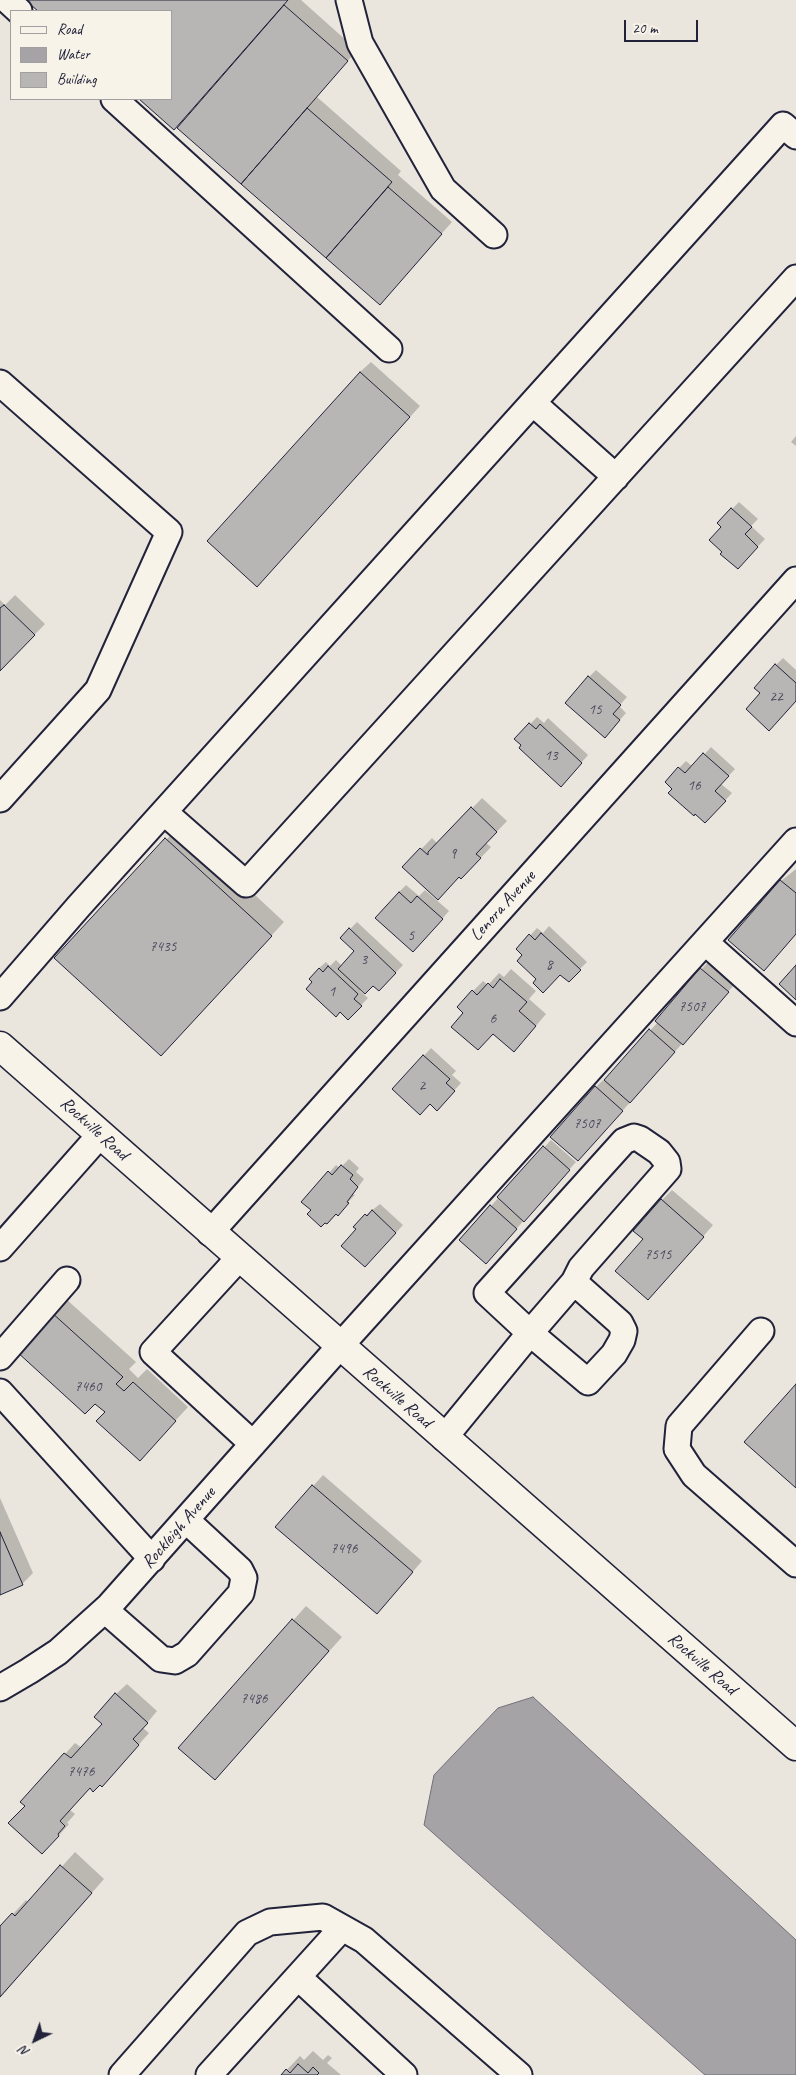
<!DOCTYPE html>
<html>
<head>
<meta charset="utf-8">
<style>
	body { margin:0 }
	#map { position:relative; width:796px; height:2075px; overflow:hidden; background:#eae6de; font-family:Caveat,sans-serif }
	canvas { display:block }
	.legend { position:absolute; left:10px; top:10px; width:162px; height:90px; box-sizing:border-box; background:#f7f3e8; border:1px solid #a29fa3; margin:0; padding:6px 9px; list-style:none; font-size:15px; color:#22223b }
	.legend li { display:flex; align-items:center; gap:10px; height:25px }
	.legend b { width:25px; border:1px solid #a29fa3 }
	.north { position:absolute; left:10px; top:2015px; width:50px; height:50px; -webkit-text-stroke:4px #f7f3e8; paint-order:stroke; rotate:222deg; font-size:14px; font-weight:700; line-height:20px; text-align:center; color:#22223b }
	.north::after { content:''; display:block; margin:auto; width:18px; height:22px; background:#22223b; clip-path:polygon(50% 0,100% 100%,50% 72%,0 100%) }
	.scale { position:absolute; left:624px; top:20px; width:74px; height:22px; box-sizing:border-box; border:2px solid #22223b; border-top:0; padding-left:6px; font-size:15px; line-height:18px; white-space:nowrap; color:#22223b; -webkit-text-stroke:4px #f7f3e8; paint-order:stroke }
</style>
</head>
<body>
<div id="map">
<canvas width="796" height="2075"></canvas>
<ul class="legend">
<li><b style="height:6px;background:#f7f3e8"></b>Road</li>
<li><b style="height:14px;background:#a6a3a6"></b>Water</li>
<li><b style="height:14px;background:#b8b6b5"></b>Building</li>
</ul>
<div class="north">N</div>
<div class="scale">20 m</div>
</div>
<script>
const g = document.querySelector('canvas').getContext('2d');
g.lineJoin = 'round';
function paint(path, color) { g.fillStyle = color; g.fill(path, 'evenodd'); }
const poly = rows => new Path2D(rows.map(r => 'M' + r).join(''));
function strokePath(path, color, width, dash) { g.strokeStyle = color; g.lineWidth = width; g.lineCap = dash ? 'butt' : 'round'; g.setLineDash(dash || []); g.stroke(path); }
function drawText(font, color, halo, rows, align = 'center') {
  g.font = font + ' Caveat,sans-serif'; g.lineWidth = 5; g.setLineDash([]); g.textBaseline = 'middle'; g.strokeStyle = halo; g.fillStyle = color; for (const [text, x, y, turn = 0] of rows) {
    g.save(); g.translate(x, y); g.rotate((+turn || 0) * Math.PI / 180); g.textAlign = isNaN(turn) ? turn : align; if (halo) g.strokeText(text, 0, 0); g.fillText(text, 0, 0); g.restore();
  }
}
const water = poly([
	[533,1697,796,1940,796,2075,705,2075,424,1825,434,1775,498,1708,533,1697]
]);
paint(water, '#a6a3a6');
strokePath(water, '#716f7b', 1);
paint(poly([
	[27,0,301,0,357,50,317,97,401,171,398,175,452,222,380,303,177,126,174,128,140,99,171,99,171,11,40,11],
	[371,362,420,406,267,574,360,372],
	[796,436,796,446,791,442],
	[739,502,758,519,751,526,765,539,744,561,722,527,732,509],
	[15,595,45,624,0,670,0,600,5,605],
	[783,658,796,670,796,700,762,693,776,665],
	[596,670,627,697,619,706,626,713,612,729,589,677],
	[537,717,544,723,548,718,588,755,568,778,516,739],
	[711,747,735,769,721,784,732,793,712,815,673,789,679,768,686,761,693,767],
	[482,798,507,821,486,843,491,847,472,867,459,876,404,867,432,838,438,844],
	[180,825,284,922,174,1041,56,958],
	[796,869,796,934,729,940,781,881],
	[406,885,419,896,425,890,449,911,420,944,399,892],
	[357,922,403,965,386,983,373,984,361,989,360,991,368,998,348,1019,314,982,319,968,326,962,330,966,336,960,342,966,356,951,350,929],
	[549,926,587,962,568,981,560,974,538,979,524,955,518,949,537,928,543,933],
	[708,962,735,984,585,1153,596,1087,603,1080,604,1081,658,1022,656,1021],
	[511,969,536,991,529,999,546,1014,524,1040,493,1033,465,1012,473,991,483,981,488,985,499,973,504,977],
	[431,1048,456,1071,452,1075,461,1083,444,1102,430,1103,394,1089],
	[551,1140,576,1162,493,1255,491,1206],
	[349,1159,359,1168,356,1172,364,1179,353,1194,355,1195,327,1223,303,1202,336,1165,340,1168],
	[672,1190,713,1225,659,1288,645,1239,662,1200],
	[380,1204,403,1225,372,1259,358,1229,366,1215],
	[66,1299,136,1362,129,1369,138,1378,147,1369,188,1407,153,1445,95,1402,18,1351],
	[323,1475,422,1561,387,1602,277,1527],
	[0,1498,33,1573,22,1584,0,1594],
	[306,1606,342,1637,215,1779,180,1748],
	[127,1684,157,1711,143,1728,149,1733,112,1775,100,1784,90,1787,70,1810,75,1814,67,1823,69,1824,53,1842,26,1806,65,1754,75,1743,82,1748,104,1724,116,1694],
	[75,1852,104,1879,0,1998,0,1928,26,1900,29,1903],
	[313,2051,323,2060,328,2055,332,2058,327,2063,341,2075,282,2075,300,2056,304,2060]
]), '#0003');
const building = poly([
	[25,0,288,0,174,130,139,99,171,99,171,11,38,11,25,0],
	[284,5,348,61,241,184,177,128,284,5],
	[307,108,392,182,326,258,241,184,307,108],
	[388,187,442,234,380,305,326,258,388,187],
	[360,372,410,417,257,587,207,541,360,372],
	[731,508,752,527,745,534,758,547,738,569,720,554,722,552,709,540,721,527,717,523,731,508],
	[4,605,35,635,0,671,0,608,4,605],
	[775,664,796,683,796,701,769,731,746,709,760,693,754,688,775,664],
	[588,676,621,705,613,714,620,720,605,738,565,703,588,676],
	[529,723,536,729,540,724,582,763,561,787,519,748,521,745,514,739,529,723],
	[703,753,729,776,715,791,726,801,705,823,695,814,694,816,668,793,672,789,665,782,678,767,685,773,703,753],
	[471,807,497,832,476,854,481,858,461,879,459,877,438,900,402,867,420,848,428,855,428,852,471,807],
	[165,838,272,936,161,1056,54,958,165,838],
	[780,880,796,893,796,934,764,971,728,940,780,880],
	[399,892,411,903,417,896,443,919,413,952,375,918,399,892],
	[349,928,396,973,379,991,373,986,365,994,338,969,354,951,340,938,349,928],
	[541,933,581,970,569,982,560,975,543,993,533,983,536,979,517,961,522,955,516,949,529,934,535,940,541,933],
	[796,965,796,1000,779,984,796,965],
	[328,966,358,994,354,999,362,1006,348,1020,340,1012,336,1017,306,989,312,982,309,979,319,968,323,972,328,966],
	[700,968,729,992,683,1045,655,1021,700,968],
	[500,979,527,1002,519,1011,536,1026,514,1052,493,1034,478,1050,451,1027,463,1013,457,1007,472,990,477,995,488,983,493,988,500,979],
	[649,1029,675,1052,630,1103,604,1080,649,1029],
	[423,1055,450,1079,446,1083,455,1091,437,1111,430,1104,420,1115,392,1089,423,1055],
	[595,1086,623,1111,578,1161,550,1137,595,1086],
	[543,1146,570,1170,524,1222,497,1197,543,1146],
	[341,1165,353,1175,350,1179,358,1187,347,1202,349,1203,338,1216,336,1214,327,1224,325,1223,321,1227,307,1214,311,1210,301,1202,328,1171,332,1175,341,1165],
	[661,1199,704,1237,648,1300,615,1271,643,1239,633,1231,661,1199],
	[490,1205,517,1229,486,1264,459,1240,490,1205],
	[372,1210,396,1233,365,1267,341,1246,356,1229,353,1227,365,1214,367,1216,372,1210],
	[51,1312,123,1377,116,1384,124,1391,133,1382,176,1421,140,1461,96,1421,105,1412,95,1404,85,1414,16,1351,51,1312],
	[796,1384,796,1488,744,1442,796,1384],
	[312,1485,413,1572,377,1614,275,1527,312,1485],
	[0,1532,23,1585,0,1595,0,1532],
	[292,1619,329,1651,215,1780,178,1748,292,1619],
	[115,1693,148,1723,133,1739,139,1745,102,1787,100,1785,93,1792,90,1788,60,1821,65,1826,58,1834,59,1836,42,1854,8,1823,25,1806,20,1802,64,1753,71,1758,102,1724,94,1717,115,1693],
	[60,1865,92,1893,0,1997,0,1926,12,1913,15,1916,60,1865],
	[298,2064,308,2073,313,2067,319,2073,317,2075,281,2075,286,2069,290,2073,298,2064]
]);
paint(building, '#b8b6b5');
strokePath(building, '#22223b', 1);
const minor = poly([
	[7,0,19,11],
	[349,0,360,43,443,189,494,235],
	[114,99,389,349],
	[0,383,169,532,98,690,0,799],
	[533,403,616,477],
	[164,812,246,884,796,278],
	[705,942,796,1023],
	[0,997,79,906,783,125,796,136],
	[210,1233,796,580],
	[0,1248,100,1135],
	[239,1258,153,1352,253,1444],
	[761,1331,679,1426,677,1449,694,1475,796,1564],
	[0,1357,67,1280],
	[0,1392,152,1559],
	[444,1438,530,1333,574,1282,620,1323,624,1331,622,1340,614,1354,588,1382,530,1333,487,1293,624,1141,634,1137,640,1139,659,1152,667,1162,668,1169,581,1268,574,1282],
	[105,1610,161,1659,175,1661,187,1654,241,1593,244,1578,240,1570,186,1520],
	[0,1688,29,1671,58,1652,109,1606,340,1346,796,841],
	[298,1977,404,2075],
	[122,2075,247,1933,270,1922,323,1917,364,1940,519,2075],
	[209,2075,342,1928]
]);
const major = poly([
	[0,1046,796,1746]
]);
strokePath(minor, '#22223b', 29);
strokePath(major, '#22223b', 31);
strokePath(minor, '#f7f3e8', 25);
strokePath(major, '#f7f3e8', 28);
drawText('15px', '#48475a', null, [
	["22",776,697],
	["15",595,710],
	["13",551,756],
	["16",694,786],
	["9",453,854],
	["5",411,936],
	["7435",163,947],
	["3",364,960],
	["8",549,965],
	["1",332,992],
	["7507",692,1007],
	["6",493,1019],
	["2",422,1086],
	["7507",587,1124],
	["7515",658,1255],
	["7460",88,1387],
	["7496",344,1549],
	["7486",254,1699],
	["7476",81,1772]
]);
drawText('18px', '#22223b', '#f7f3e8', [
	["Lenora Avenue",503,906,-48],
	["Rockville Road",94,1129,42],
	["Rockville Road",397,1397,41],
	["Rockleigh Avenue",179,1528,-49],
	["Rockville Road",702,1664,41]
]);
</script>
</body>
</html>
